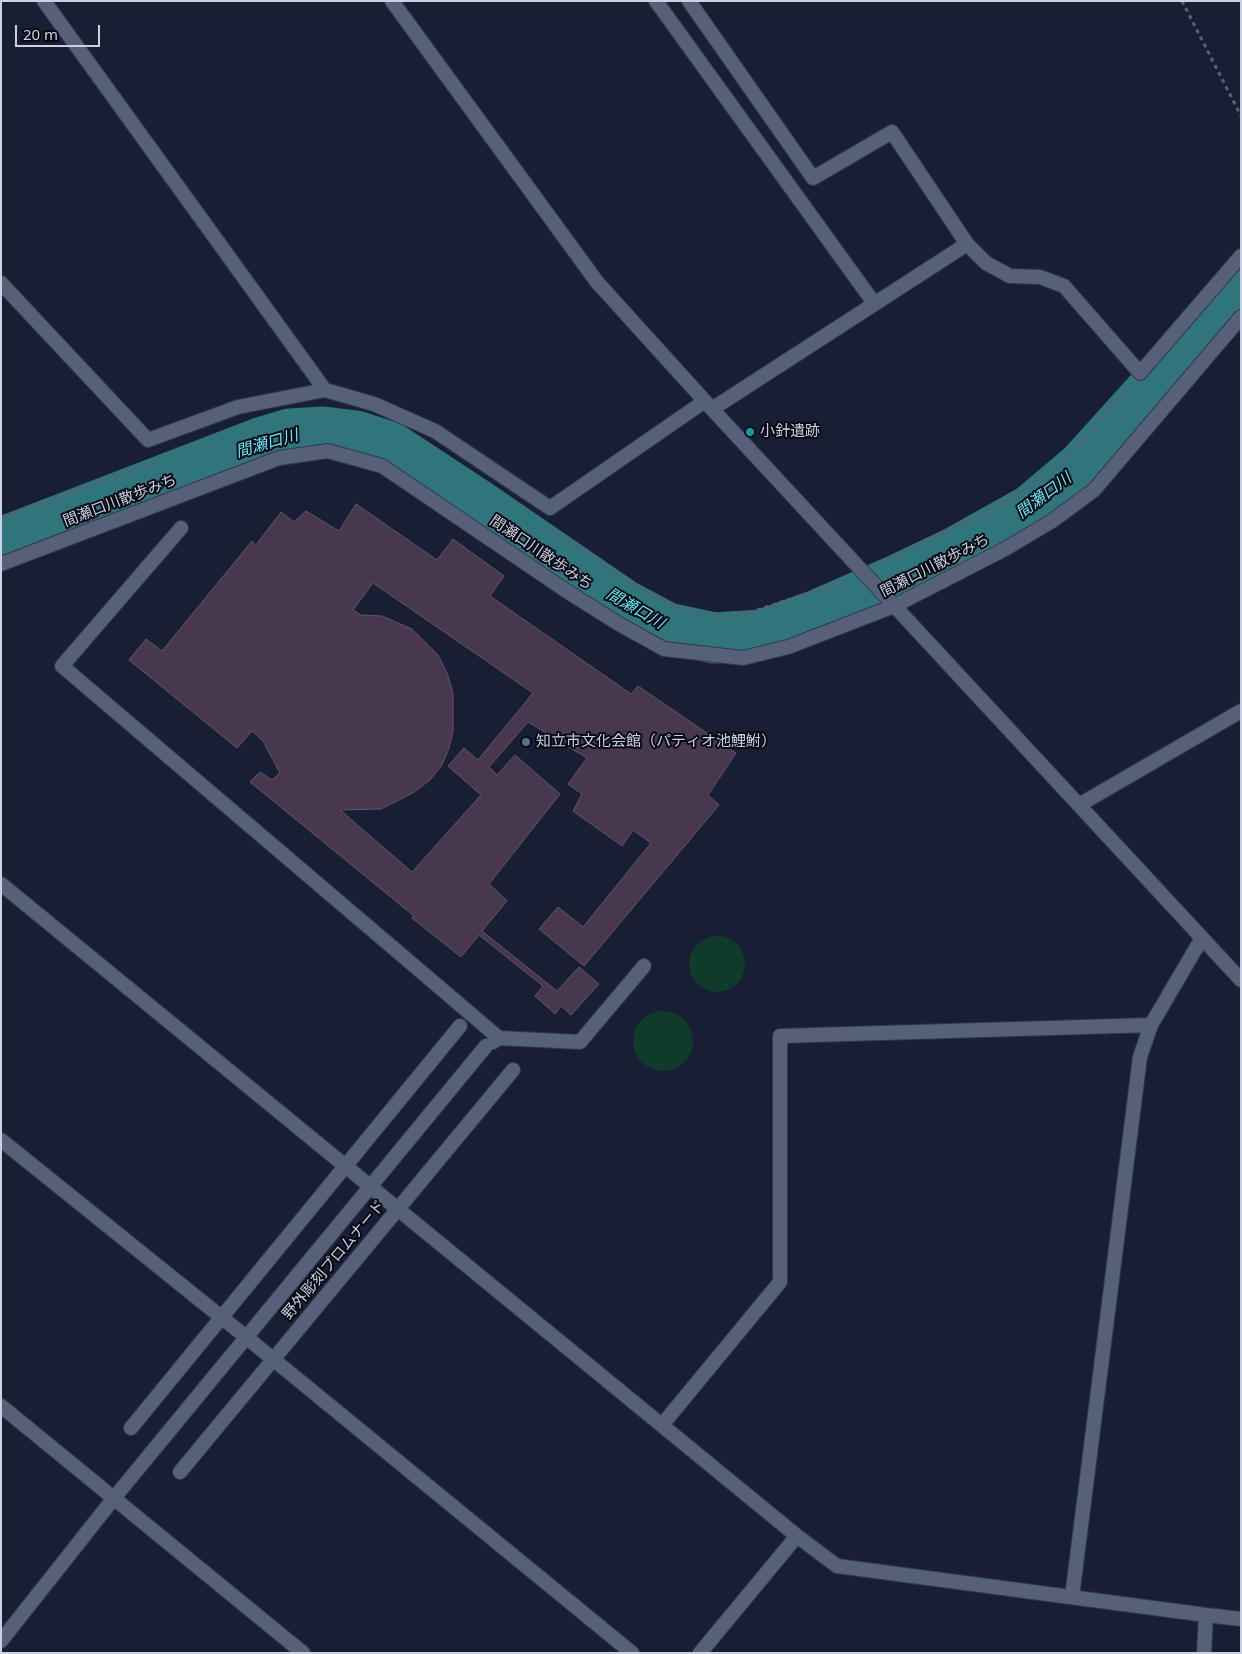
<!DOCTYPE html>
<html>
<head>
<meta charset="utf-8">
<style>
	body { margin:0 }
	#map { position:relative; width:1242px; height:1654px; overflow:hidden; background:#181f35; font-family:"Noto Sans",sans-serif }
	canvas { display:block }
	.frame { position:absolute; inset:0; border:2px solid #cbd1e0; pointer-events:none }
	.scale { position:absolute; left:15px; top:25px; width:85px; height:22px; box-sizing:border-box; border:2px solid #cbd1e0; border-top:0; padding-left:6px; font-size:15px; line-height:18px; white-space:nowrap; color:#cbd1e0; -webkit-text-stroke:4px #070a13; paint-order:stroke }
</style>
</head>
<body>
<div id="map">
<canvas width="1242" height="1654"></canvas>
<div class="frame"></div>
<div class="scale">20 m</div>
</div>
<script>
const g = document.querySelector('canvas').getContext('2d');
g.lineJoin = 'round';
function paint(path, color) { g.fillStyle = color; g.fill(path, 'evenodd'); }
const poly = rows => new Path2D(rows.map(r => 'M' + r).join(''));
function strokePath(path, color, width, dash) { g.strokeStyle = color; g.lineWidth = width; g.lineCap = dash ? 'butt' : 'round'; g.setLineDash(dash || []); g.stroke(path); }
function drawText(font, color, halo, rows, align = 'center') {
  g.font = font + ' "Noto Sans","Noto Sans JP",sans-serif'; g.lineWidth = 4; g.setLineDash([]); g.textBaseline = 'middle'; g.strokeStyle = halo; g.fillStyle = color; for (const [text, x, y, turn = 0] of rows) {
    g.save(); g.translate(x, y); g.rotate((+turn || 0) * Math.PI / 180); g.textAlign = isNaN(turn) ? turn : align; if (halo) g.strokeText(text, 0, 0); g.fillText(text, 0, 0); g.restore();
  }
}
paint(poly([
	'689 964a28 28 0 1 1 56 0a28 28 0 1 1-56 0Z',
	'633 1041a30 30 0 1 1 60 0a30 30 0 1 1-60 0Z'
]), '#103a29');
strokePath(poly([
	[1,543,260,443,290,434,323,432,356,436,390,447,478,505,624,605,667,628,714,638,762,635,815,616,897,580,956,552,1031,510,1082,467,1241,291]
]), '#30757c', 51);
const building = poly([
	[356,504,437,560,453,539,504,576,490,596,631,694,638,686,736,753,708,795,719,805,584,966,539,929,558,907,583,927,651,843,633,830,622,846,573,811,582,794,568,784,587,758,528,722,489,767,497,775,515,755,560,794,489,884,507,901,482,931,557,991,579,967,599,984,571,1015,561,1006,555,1014,535,996,543,986,479,935,461,957,412,918,414,916,250,782,260,772,272,780,280,773,263,741,252,731,237,748,129,660,146,639,162,651,252,541,256,545,281,512,294,522,306,511,339,531,356,504],
	[373,583,533,693,478,760,464,748,448,766,481,795,412,872,340,810,381,809,413,793,430,780,442,765,449,748,453,731,453,693,447,673,438,655,412,629,382,616,361,615,353,610,373,583]
]);
paint(building, '#47384e');
strokePath(building, '#63536b', 1);
const service = poly([
	[181,528,62,666,499,1038],
	[493,1042,499,1038,580,1042,644,966]
]);
const pedestrian = poly([
	[1,564,279,458,328,451,382,466,565,590,619,624,664,649,743,658,788,647,894,606,1005,549,1052,521,1094,490,1241,317],
	[131,1428,460,1026],
	[180,1472,513,1070]
]);
const minor = poly([
	[44,1,325,390],
	[392,1,597,282,712,409,1241,980],
	[656,1,874,303],
	[689,1,813,178,892,132,967,244,986,263,1010,276,1040,277,1064,286,1140,373,1241,256],
	[1,283,148,440,238,407,325,390,374,404,435,431,550,508,705,401],
	[712,409,967,244],
	[1079,805,1241,711],
	[1,884,797,1536,837,1566,1206,1615],
	[1,1140,246,1337,632,1653],
	[662,1425,780,1282,780,1036,1151,1025,1202,938],
	[1072,1597,1140,1057,1151,1025],
	[700,1653,797,1536],
	[1204,1653,1206,1615,1241,1619]
]);
const tertiary = poly([
	[1,1406,303,1653],
	[1,1641,114,1498,486,1046]
]);
strokePath(service, '#34384b', 16);
strokePath(pedestrian, '#34384b', 16);
strokePath(minor, '#34384b', 16);
strokePath(tertiary, '#34384b', 16);
strokePath(poly([
	[1182,1,1241,116],
	[1,518,156,462],
	[550,529,640,589,690,613,736,617,842,582],
	[881,562,993,509,1030,487,1079,444,1128,388]
]), '#5a6074', 3, [4, 4]);
strokePath(service, '#566079', 14);
strokePath(pedestrian, '#566079', 14);
strokePath(minor, '#566079', 14);
strokePath(tertiary, '#566079', 14);
for (const [x, y, r, color] of [
	[750,432,5,"#0f9aa8"],
	[526,742,5,"#5c6f8a"]
]) { const dot = new Path2D(); dot.arc(x, y, r, 0, 2 * Math.PI); g.fillStyle = color; g.fill(dot); strokePath(dot, '#070a13', 2); }
drawText('15px', '#cbd1e0', '#070a13', [
	["小針遺跡",760,432],
	["知立市文化会館（パティオ池鯉鮒）",536,742]
], 'left');
drawText('15px', '#cbd1e0', '#070a13', [
	["間瀬口川散歩みち",120,501,-21],
	["間瀬口川散歩みち",541,553,34],
	["間瀬口川散歩みち",935,566,-27],
	["野外彫刻プロムナード",334,1260,-50]
]);
drawText('italic 16px', '#67eaf8', '#070a13', [
	["間瀬口川",267,444,-16],
	["間瀬口川",1044,496,-37],
	["間瀬口川",635,609,30]
]);
</script>
</body>
</html>
